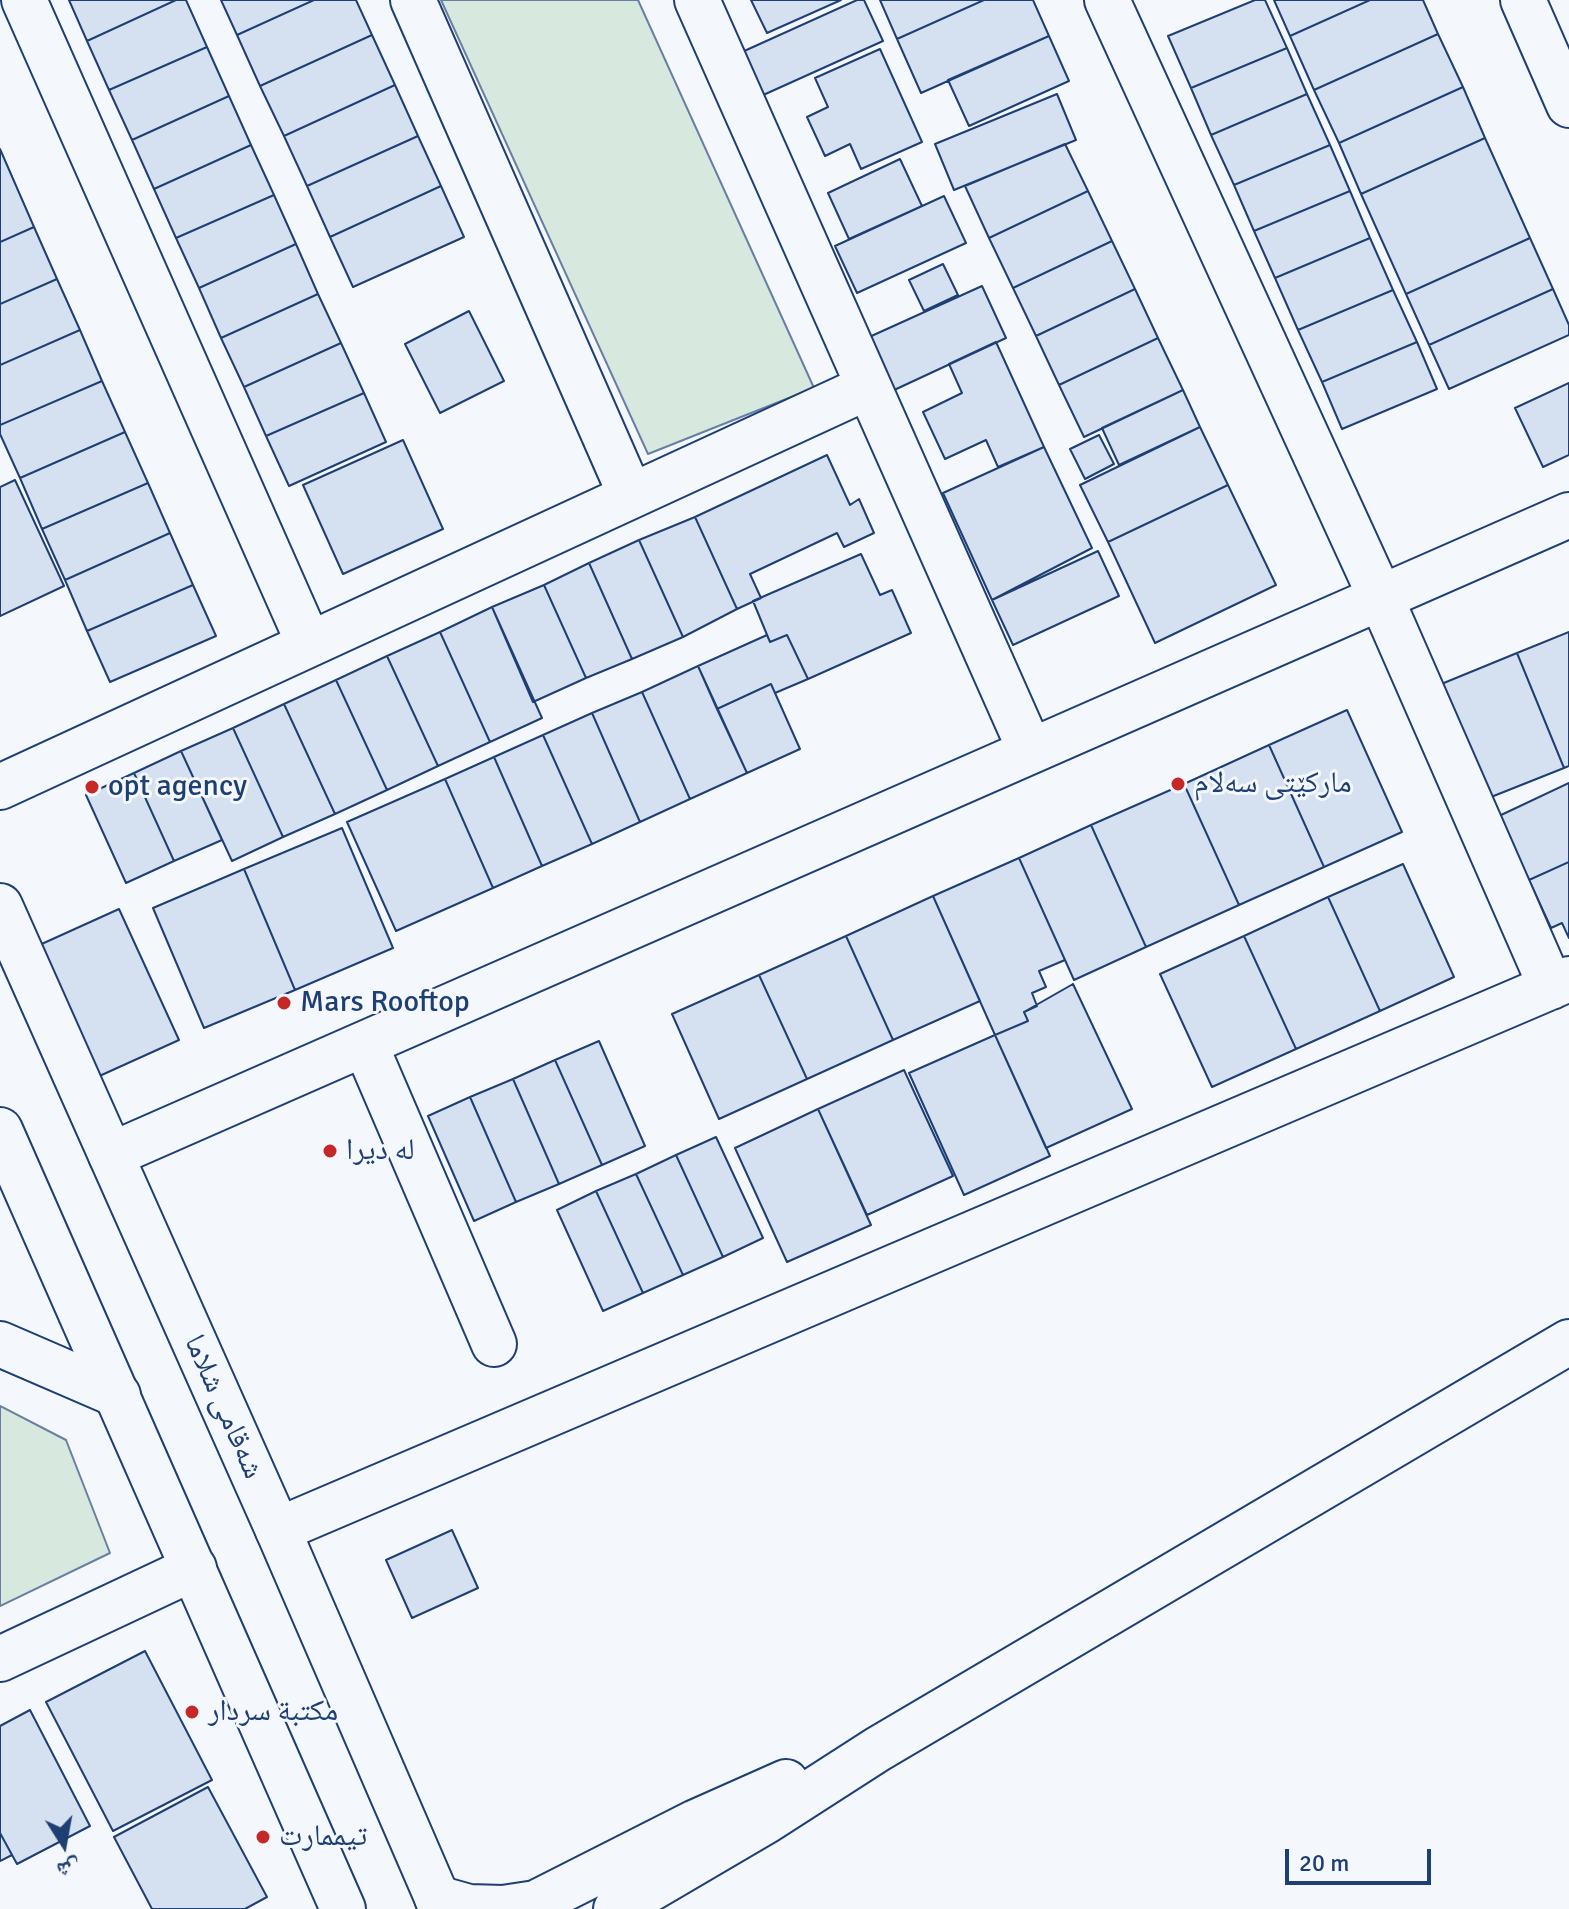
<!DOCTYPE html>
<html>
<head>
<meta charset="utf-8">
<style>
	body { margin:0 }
	#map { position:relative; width:1569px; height:1909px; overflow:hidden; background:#f4f7fb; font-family:Signika,"Noto Naskh Arabic",sans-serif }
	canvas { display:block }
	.north { position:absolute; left:24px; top:1805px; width:80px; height:80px; -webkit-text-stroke:6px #f4f7fb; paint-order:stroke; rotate:169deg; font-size:22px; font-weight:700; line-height:32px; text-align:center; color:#1d3f73 }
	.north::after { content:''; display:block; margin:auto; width:28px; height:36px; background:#1d3f73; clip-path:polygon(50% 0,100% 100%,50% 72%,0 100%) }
	.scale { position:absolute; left:1285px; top:1849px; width:146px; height:36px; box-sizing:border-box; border:4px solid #1d3f73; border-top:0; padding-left:10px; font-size:24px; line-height:28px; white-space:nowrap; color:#1d3f73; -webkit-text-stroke:6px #f4f7fb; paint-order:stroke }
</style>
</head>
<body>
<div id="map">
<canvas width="1569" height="1909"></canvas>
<div class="north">ش</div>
<div class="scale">20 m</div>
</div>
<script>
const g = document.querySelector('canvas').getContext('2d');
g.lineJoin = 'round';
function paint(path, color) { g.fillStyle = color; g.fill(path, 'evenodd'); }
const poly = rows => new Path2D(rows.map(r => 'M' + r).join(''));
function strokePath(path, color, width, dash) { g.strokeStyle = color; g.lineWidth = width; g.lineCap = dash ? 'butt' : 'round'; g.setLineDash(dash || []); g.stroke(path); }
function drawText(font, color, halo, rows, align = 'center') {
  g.font = font + ' Signika,"Noto Naskh Arabic",sans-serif'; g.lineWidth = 6; g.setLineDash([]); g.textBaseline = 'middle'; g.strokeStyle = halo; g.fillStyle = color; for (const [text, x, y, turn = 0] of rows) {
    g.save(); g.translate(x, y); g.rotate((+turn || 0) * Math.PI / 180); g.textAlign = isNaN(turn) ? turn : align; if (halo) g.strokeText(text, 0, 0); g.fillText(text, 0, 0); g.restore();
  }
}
const green = poly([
	[441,0,638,0,814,388,648,454,441,0],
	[0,1406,66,1440,110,1553,0,1606,0,1406]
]);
paint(green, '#d7e8df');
strokePath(green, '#687fa3', 2);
const building = poly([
	[69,0,176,0,87,41,69,0],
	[176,0,186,0,207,47,109,90,87,41,176,0],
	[221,0,314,0,237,35,221,0],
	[314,0,356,0,372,35,260,86,237,35,314,0],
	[751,0,841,0,767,33,751,0],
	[857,0,864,0,883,41,761,96,742,52,857,0],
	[880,0,984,0,897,39,880,0],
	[984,0,1033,0,1049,36,921,93,897,39,984,0],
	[1255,0,1265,0,1287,48,1191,88,1168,36,1255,0],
	[1274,0,1370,0,1290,36,1274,0],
	[1370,0,1423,0,1438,34,1314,90,1290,36,1370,0],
	[1438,34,1463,87,1339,143,1314,90,1438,34],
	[372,35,395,85,284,136,260,86,372,35],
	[1049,36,1069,81,969,126,948,80,1049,36],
	[207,47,229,96,132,140,109,90,207,47],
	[1287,48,1307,94,1211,135,1191,88,1287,48],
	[880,49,922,142,861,169,850,144,825,156,807,117,828,107,815,78,880,49],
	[395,85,418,136,307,186,284,136,395,85],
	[1463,87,1485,138,1361,194,1339,143,1463,87],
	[1057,94,1076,140,954,190,935,144,1057,94],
	[1307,94,1330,145,1234,185,1211,135,1307,94],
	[229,96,251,145,154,189,132,140,229,96],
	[418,136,441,186,330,237,307,186,418,136],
	[1485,138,1530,238,1406,294,1361,194,1485,138],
	[1065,144,1088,191,989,238,965,186,1065,144],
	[251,145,274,195,176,238,154,189,251,145],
	[1330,145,1350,191,1254,231,1234,185,1330,145],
	[0,149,34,227,0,242,0,149],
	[900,159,922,206,849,239,828,193,900,159],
	[441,186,464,237,353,287,330,237,441,186],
	[1088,191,1112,241,1013,288,989,238,1088,191],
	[1350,191,1370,238,1275,278,1254,231,1350,191],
	[274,195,296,244,199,288,176,238,274,195],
	[944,196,966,243,857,293,835,246,944,196],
	[34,227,57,279,0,304,0,242,34,227],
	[1370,238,1393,290,1298,330,1275,278,1370,238],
	[1530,238,1553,289,1429,345,1406,294,1530,238],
	[1112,241,1135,289,1036,336,1013,288,1112,241],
	[296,244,318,294,221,338,199,288,296,244],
	[943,264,958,295,924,311,909,280,943,264],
	[57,279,80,330,0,365,0,304,57,279],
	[982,286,1006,338,892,391,867,338,982,286],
	[1135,289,1158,338,1059,385,1036,336,1135,289],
	[1553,289,1569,325,1569,335,1449,389,1429,345,1553,289],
	[1393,290,1417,342,1322,382,1298,330,1393,290],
	[318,294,341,343,244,387,221,338,318,294],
	[469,311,504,381,440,413,405,344,469,311],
	[80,330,102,381,0,425,0,365,80,330],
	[1158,338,1183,390,1084,437,1059,385,1158,338],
	[996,342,1044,447,998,467,986,440,945,459,923,412,962,393,949,364,996,342],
	[1417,342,1437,389,1342,429,1322,382,1417,342],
	[341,343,364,393,266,436,244,387,341,343],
	[102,381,125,432,20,478,0,434,0,425,102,381],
	[1569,383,1569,455,1543,467,1515,408,1569,383],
	[1183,390,1200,427,1119,465,1102,428,1183,390],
	[364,393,386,442,289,486,266,436,364,393],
	[1200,427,1228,485,1108,542,1080,485,1200,427],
	[125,432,148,483,42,529,20,478,125,432],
	[1099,435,1114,464,1085,479,1070,449,1099,435],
	[403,440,443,529,343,574,303,485,403,440],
	[1044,447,1092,548,992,600,943,493,1044,447],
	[827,455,850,505,859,499,874,533,844,547,837,533,750,574,761,598,737,609,695,517,827,455],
	[15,480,64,586,0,616,0,487,15,480],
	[148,483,170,533,65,580,42,529,148,483],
	[1228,485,1276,585,1155,643,1108,542,1228,485],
	[695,517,737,609,683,637,639,540,695,517],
	[170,533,193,585,87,631,65,580,170,533],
	[639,540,683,637,632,659,589,563,639,540],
	[1098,551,1119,596,1013,645,992,600,1098,551],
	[861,554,880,595,892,590,911,633,808,679,787,635,770,642,753,601,861,554],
	[589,563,632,659,586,678,544,585,589,563],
	[193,585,216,636,110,682,87,631,193,585],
	[544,585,586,678,533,702,492,607,544,585],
	[492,607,542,718,490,742,440,632,492,607],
	[440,632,490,742,438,766,387,656,440,632],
	[1569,632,1569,766,1564,768,1517,653,1569,632],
	[767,635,770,642,787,635,808,679,775,693,771,684,717,709,698,666,767,635],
	[1517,653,1564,768,1481,801,1434,687,1517,653],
	[387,656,438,766,387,790,336,680,387,656],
	[698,666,747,773,690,799,642,692,698,666],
	[336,680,387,790,335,814,284,704,336,680],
	[771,684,800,749,747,773,717,709,771,684],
	[642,692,690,799,640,822,592,713,642,692],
	[284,704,335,814,283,837,233,728,284,704],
	[1347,710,1402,832,1324,867,1269,745,1347,710],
	[592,713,640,822,592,844,543,735,592,713],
	[233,728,283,837,232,861,181,751,233,728],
	[543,735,592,844,542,866,494,757,543,735],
	[1269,745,1324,867,1239,905,1184,784,1269,745],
	[181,751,222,840,174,861,134,773,181,751],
	[494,757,542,866,493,888,445,779,494,757],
	[134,773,174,861,126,883,86,795,134,773],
	[445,779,493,888,396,931,347,822,445,779],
	[1569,783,1569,862,1529,880,1499,816,1569,783],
	[1184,784,1239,905,1146,947,1091,825,1184,784],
	[1091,825,1146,947,1074,980,1019,858,1091,825],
	[342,828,393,948,295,990,244,869,342,828],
	[1019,858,1065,960,1039,971,1046,987,1032,993,1037,1006,1024,1012,1028,1021,995,1035,933,896,1019,858],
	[1569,862,1569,938,1562,923,1551,928,1529,880,1569,862],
	[1403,864,1454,977,1380,1011,1328,897,1403,864],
	[244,869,295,990,204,1028,153,908,244,869],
	[933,896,980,1001,893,1040,846,936,933,896],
	[1328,897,1380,1011,1296,1049,1244,936,1328,897],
	[119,909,179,1040,95,1078,35,947,119,909],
	[846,936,893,1040,807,1079,759,975,846,936],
	[1244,936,1296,1049,1212,1087,1160,974,1244,936],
	[759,975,807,1079,719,1119,672,1014,759,975],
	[1073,984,1132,1109,1046,1148,995,1035,1028,1021,1024,1012,1073,984],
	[995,1035,1050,1156,964,1195,909,1073,995,1035],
	[599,1041,645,1146,602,1165,555,1060,599,1041],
	[555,1060,602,1165,559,1184,513,1079,555,1060],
	[904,1070,953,1176,867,1215,818,1109,904,1070],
	[513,1079,559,1184,516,1202,470,1097,513,1079],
	[470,1097,516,1202,474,1221,428,1116,470,1097],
	[818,1109,871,1225,787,1262,735,1148,818,1109],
	[716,1137,763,1238,723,1257,676,1155,716,1137],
	[676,1155,723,1257,683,1275,636,1174,676,1155],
	[636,1174,683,1275,643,1293,596,1191,636,1174],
	[596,1191,643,1293,603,1311,557,1210,596,1191],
	[452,1530,478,1588,412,1618,386,1560,452,1530],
	[145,1651,212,1780,113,1831,46,1702,145,1651],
	[30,1710,90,1826,17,1864,0,1833,0,1726,30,1710],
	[208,1787,267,1897,245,1909,152,1909,114,1837,208,1787],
	[0,1833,12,1855,0,1861,0,1833]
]);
paint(building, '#d5e0f0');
strokePath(building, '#1d3f73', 2);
const minor = poly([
	[24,0,309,644],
	[413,0,631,496],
	[697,0,1030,750],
	[1107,0,1380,596,1551,987],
	[1523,0,1569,105],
	[0,787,868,387],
	[365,1044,494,1344],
	[111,1155,1569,515],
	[0,1344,118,1395],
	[278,1530,1569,979],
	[0,1659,194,1568],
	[437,1898,469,1907,503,1908,536,1903,696,1822,786,1782],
	[616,1909,766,1821,878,1749,1569,1342]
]);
const major = poly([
	[0,906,278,1530,442,1909],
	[0,1130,343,1909]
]);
strokePath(minor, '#1d3f73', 48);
strokePath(major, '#1d3f73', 48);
strokePath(minor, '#f4f7fb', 44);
strokePath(major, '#f4f7fb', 44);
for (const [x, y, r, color] of [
	[1178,784,8,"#c62828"],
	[92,787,8,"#c62828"],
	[284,1003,8,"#c62828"],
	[330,1151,8,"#c62828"],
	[192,1712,8,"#c62828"],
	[263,1837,8,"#c62828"]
]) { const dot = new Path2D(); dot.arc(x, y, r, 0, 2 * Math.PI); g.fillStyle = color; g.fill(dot); strokePath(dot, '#f4f7fb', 3); }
drawText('30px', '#1d3f73', '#f4f7fb', [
	["مارکێتی سەلام",1194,784],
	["opt agency",108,787],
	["Mars Rooftop",300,1003],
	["له ديرا",346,1151],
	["مكتبة سردار",208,1712],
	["تیممارت",279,1837]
], 'left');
drawText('30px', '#1d3f73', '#f4f7fb', [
	["شەقامی شلاما",223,1407,66]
]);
</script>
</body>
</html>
